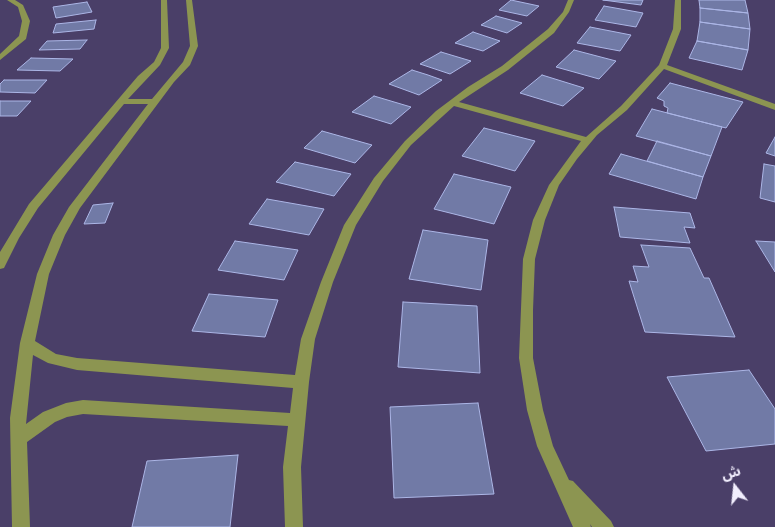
<!DOCTYPE html>
<html>
<head>
<meta charset="utf-8">
<style>
	body { margin:0 }
	#map { position:relative; width:775px; height:527px; overflow:hidden; background:#4a3f68; font-family:Quicksand,"Noto Sans Arabic",sans-serif }
	canvas { display:block }
	.north { position:absolute; left:710px; top:462px; width:50px; height:50px; -webkit-text-stroke:4px #4a3f68; paint-order:stroke; rotate:344deg; font-size:14px; font-weight:700; line-height:20px; text-align:center; color:#f1eefd }
	.north::after { content:''; display:block; margin:auto; width:18px; height:22px; background:#f1eefd; clip-path:polygon(50% 0,100% 100%,50% 72%,0 100%) }
</style>
</head>
<body>
<div id="map">
<canvas width="775" height="527"></canvas>
<div class="north">ش</div>
</div>
<script>
const g = document.querySelector('canvas').getContext('2d');
g.lineJoin = 'round';
function paint(path, color) { g.fillStyle = color; g.fill(path, 'evenodd'); }
const poly = rows => new Path2D(rows.map(r => 'M' + r).join(''));
function strokePath(path, color, width, dash) { g.strokeStyle = color; g.lineWidth = width; g.lineCap = dash ? 'butt' : 'round'; g.setLineDash(dash || []); g.stroke(path); }
const building = poly([
	[511,0,539,6,527,16,499,10,511,0],
	[603,0,643,0,641,5,603,0],
	[699,0,745,0,748,13,700,8,699,0],
	[87,2,92,12,56,18,53,7,87,2],
	[604,6,643,13,636,27,595,20,604,6],
	[700,8,748,13,750,29,700,22,700,8],
	[496,16,522,23,507,33,481,25,496,16],
	[96,20,94,29,53,33,56,24,96,20],
	[700,22,750,29,748,50,697,41,700,22],
	[590,27,631,35,620,51,577,43,590,27],
	[473,32,500,41,483,51,455,43,473,32],
	[87,40,80,49,39,50,47,41,87,40],
	[697,41,748,50,742,70,689,58,697,41],
	[574,50,616,61,599,79,556,67,574,50],
	[441,52,471,61,450,74,420,64,441,52],
	[31,58,73,59,60,71,17,70,31,58],
	[412,70,428,75,442,80,419,95,389,84,412,70],
	[542,75,584,88,563,106,520,93,542,75],
	[4,80,47,80,35,93,0,92,0,84,4,80],
	[670,83,743,102,726,128,667,113,668,108,664,106,664,101,657,98,670,83],
	[374,96,411,107,391,124,352,112,374,96],
	[0,101,31,101,17,116,0,116,0,101],
	[652,109,722,127,711,156,636,136,652,109],
	[484,128,535,141,515,171,462,156,484,128],
	[322,131,372,145,355,163,304,148,322,131],
	[775,137,775,156,766,153,775,137],
	[657,141,711,156,703,177,647,161,657,141],
	[621,154,703,177,696,199,609,174,621,154],
	[295,162,351,174,334,196,276,182,295,162],
	[764,164,775,166,775,202,760,198,764,164],
	[454,174,511,187,494,224,434,209,454,174],
	[267,199,324,209,309,235,249,224,267,199],
	[113,203,105,223,84,224,93,205,113,203],
	[614,207,690,213,695,228,684,227,690,243,620,237,614,207],
	[423,230,488,240,481,290,409,279,423,230],
	[235,241,298,250,284,280,218,270,235,241],
	[756,241,775,242,775,272,756,241],
	[641,245,690,248,704,278,709,278,735,337,645,332,629,281,638,282,633,266,649,267,641,245],
	[209,294,278,300,265,337,192,331,209,294],
	[403,302,477,306,480,373,398,367,403,302],
	[749,370,775,409,775,444,706,451,667,377,749,370],
	[478,403,494,494,394,498,390,407,478,403],
	[238,455,230,527,132,527,147,461,238,455]
]);
paint(building, '#717aa6');
strokePath(building, '#acb6e6', 1);
paint(poly([
	[7,0,15,0,23,5,30,21,26,39,0,60,0,54,19,36,22,21,18,7,7,0],
	[161,0,167,0,169,48,160,65,128,99,152,99,183,62,190,46,186,0,192,0,198,46,190,65,174,82,80,208,65,235,49,274,35,341,56,354,77,358,295,375,301,339,321,282,344,225,374,178,405,141,436,111,468,87,502,66,548,29,563,12,568,0,574,0,569,12,554,33,508,70,459,102,586,137,621,106,659,65,673,29,675,0,681,0,681,29,667,65,775,104,775,110,664,69,627,110,597,135,577,159,559,185,545,220,535,259,533,310,533,358,543,410,553,446,569,480,573,481,611,521,614,527,592,527,590,524,591,527,573,527,537,446,527,410,519,358,523,259,533,220,549,185,581,141,454,106,411,145,383,181,356,225,333,282,315,339,309,382,301,467,303,527,285,527,283,467,288,426,83,414,67,417,55,422,27,442,30,527,12,527,10,418,20,343,37,274,53,235,69,207,148,104,124,104,38,208,19,238,4,268,0,269,0,252,29,204,138,76,154,62,161,48,161,0],
	[33,355,48,363,77,370,293,388,290,413,83,400,66,403,43,412,26,424,33,355]
]), '#8c9551');
</script>
</body>
</html>
